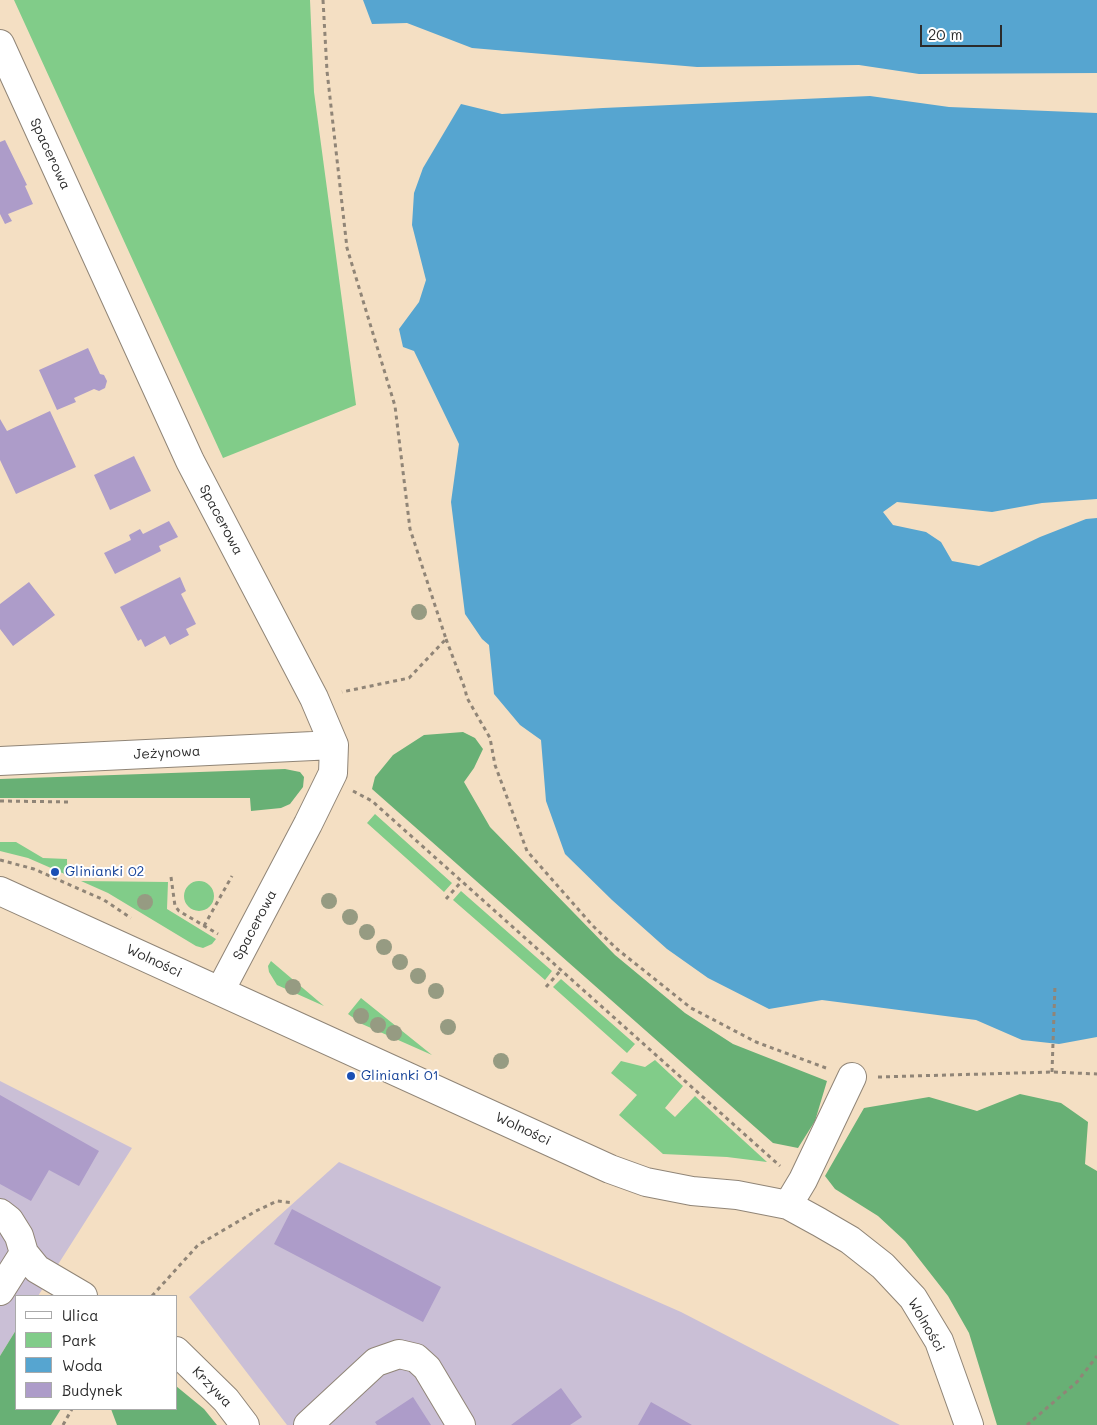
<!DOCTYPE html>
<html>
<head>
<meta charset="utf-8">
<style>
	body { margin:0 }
	#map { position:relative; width:1097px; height:1425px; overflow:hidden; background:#f4dfc3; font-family:Mali,sans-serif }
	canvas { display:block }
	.legend { position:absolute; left:15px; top:1295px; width:162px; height:115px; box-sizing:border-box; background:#fff; border:1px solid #aaa; margin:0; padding:6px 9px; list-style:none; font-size:15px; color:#2b2b2b }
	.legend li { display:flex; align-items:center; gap:10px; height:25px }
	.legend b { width:25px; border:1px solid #aaa }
	.scale { position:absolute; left:920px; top:25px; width:82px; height:22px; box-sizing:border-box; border:2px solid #2b2b2b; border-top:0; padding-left:6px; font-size:15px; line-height:18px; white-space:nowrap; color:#2b2b2b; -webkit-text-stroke:4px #fff; paint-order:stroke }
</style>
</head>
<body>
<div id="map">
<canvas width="1097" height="1425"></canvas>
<ul class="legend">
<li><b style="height:6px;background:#fff"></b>Ulica</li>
<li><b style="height:14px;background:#81cc89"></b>Park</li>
<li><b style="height:14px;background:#56a5d0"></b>Woda</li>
<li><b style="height:14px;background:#ad9cc9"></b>Budynek</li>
</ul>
<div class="scale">20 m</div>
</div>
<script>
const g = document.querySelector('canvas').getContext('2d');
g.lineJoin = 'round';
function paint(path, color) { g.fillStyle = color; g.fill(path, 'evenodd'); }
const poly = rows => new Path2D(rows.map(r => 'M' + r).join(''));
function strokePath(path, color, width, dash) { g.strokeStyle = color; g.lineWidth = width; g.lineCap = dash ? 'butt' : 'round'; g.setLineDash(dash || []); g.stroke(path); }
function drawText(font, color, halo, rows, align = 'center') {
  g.font = font + ' Mali,sans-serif'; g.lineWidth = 4; g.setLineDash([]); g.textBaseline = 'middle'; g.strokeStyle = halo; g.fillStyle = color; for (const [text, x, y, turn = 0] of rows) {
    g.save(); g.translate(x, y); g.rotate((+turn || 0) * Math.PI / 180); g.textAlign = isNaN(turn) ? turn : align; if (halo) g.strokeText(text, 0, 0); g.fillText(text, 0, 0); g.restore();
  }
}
paint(poly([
	[0,1081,132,1148,38,1296,16,1296,16,1330,0,1356],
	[339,1162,681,1312,900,1425,287,1425,189,1297]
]), '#cabfd6');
paint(poly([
	[14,0,310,0,314,92,356,405,223,458],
	[375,814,452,883,444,892,367,823],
	[0,842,16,842,43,858,67,859,67,875,28,858,0,851],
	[81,881,168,882,167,909,216,939,212,944,203,948,196,946,108,893],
	'184 896a15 15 0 1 1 30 0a15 15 0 1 1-30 0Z',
	[461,891,552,971,545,980,453,900],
	[271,961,324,1006,277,985,269,972,268,966],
	[561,979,635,1044,627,1053,553,987],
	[361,998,432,1055,362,1024,348,1014],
	[655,1060,683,1086,665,1108,675,1117,695,1096,767,1162,727,1157,663,1154,619,1115,637,1095,611,1073,621,1061,645,1067]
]), '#81cc89');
paint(poly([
	[463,732,475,738,483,749,474,768,464,782,490,827,615,955,685,1013,733,1044,827,1081,815,1121,798,1148,773,1143,372,789,375,777,393,755,424,735],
	[285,769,300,772,304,777,303,787,290,804,281,808,251,811,250,798,0,798,0,779],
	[1020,1094,1061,1103,1088,1122,1085,1164,1097,1171,1097,1425,997,1425,969,1333,948,1296,905,1241,878,1216,835,1189,825,1176,864,1108,929,1097,977,1111],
	[16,1330,16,1409,61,1409,51,1425,0,1425,0,1356],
	[176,1386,204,1409,217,1425,117,1425,111,1409,176,1409]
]), '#68b075');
paint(poly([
	[363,0,1097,0,1097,73,919,74,859,65,697,67,472,48,407,23,372,24],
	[870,96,949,107,1097,113,1097,499,1042,503,992,512,897,502,883,512,893,525,926,532,941,542,952,561,979,566,1040,537,1086,519,1097,518,1097,1037,1059,1044,1022,1040,976,1020,822,1000,769,1009,708,978,667,949,612,900,565,854,546,801,541,740,520,725,494,694,489,645,482,639,465,614,451,502,459,444,414,351,403,347,399,329,419,302,426,280,412,225,414,193,423,168,461,104,502,114,603,108]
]), '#56a5d0');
paint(poly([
	[5,140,27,185,25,186,33,204,8,214,12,221,5,224,0,214,0,142],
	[88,348,100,374,104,375,107,381,105,388,99,391,94,389,74,398,76,402,57,410,39,370],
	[50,411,76,467,16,494,0,460,0,419,7,431],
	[134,456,151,491,110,510,94,475],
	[169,521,178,537,159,546,161,551,115,574,104,553,131,540,129,535,140,529,143,534],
	[180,577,186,591,181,594,196,624,186,629,189,635,170,645,165,636,145,647,141,639,138,641,120,607],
	[29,582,55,615,13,646,0,629,0,604],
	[0,1095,99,1151,79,1186,49,1170,31,1201,0,1184],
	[292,1209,441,1287,423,1322,274,1244],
	[561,1388,582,1417,570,1425,511,1425],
	[413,1397,431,1425,377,1425,375,1422],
	[651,1402,692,1425,638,1425]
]), '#ad9cc9');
const minor = poly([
	[0,44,190,461,314,698,334,745,333,773,308,824,220,991],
	[0,761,334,745],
	[0,891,610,1169,646,1182,692,1191,737,1195,788,1205,819,1222,850,1240,883,1266,913,1298,939,1341,969,1425],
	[788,1205,803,1180,852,1077],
	[0,1213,9,1220,19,1236,24,1253,37,1269,83,1296],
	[0,1291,24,1253],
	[176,1351,226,1400,245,1425],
	[308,1425,376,1362,399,1354,416,1358,427,1368,461,1425]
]);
strokePath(minor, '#908577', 30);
strokePath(poly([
	[323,0,327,71,347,248,395,406,410,529,446,639,409,678,342,692],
	[446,639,465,689,467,698,490,738,495,765,527,851,592,925,617,949,691,1008,756,1042,826,1068],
	[353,791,372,801,780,1166],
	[0,801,72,802],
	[0,860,34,869,104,900,131,918],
	[171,877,175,906,179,911,218,934],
	[446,899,461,882],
	[204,926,232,876],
	[546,987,561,970],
	[1052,1072,1055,985],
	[878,1077,1052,1072,1097,1074],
	[152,1296,198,1245,256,1211,277,1201,293,1203],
	[63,1425,72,1409],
	[1027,1425,1077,1382,1097,1356]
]), '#908577', 3, [4, 4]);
strokePath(minor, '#fff', 28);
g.fillStyle = '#969b82';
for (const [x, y] of [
	[419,612],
	[329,901],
	[145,902],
	[350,917],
	[367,932],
	[384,947],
	[400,962],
	[418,976],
	[293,987],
	[436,991],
	[361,1016],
	[378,1025],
	[448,1027],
	[394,1033],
	[501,1061]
]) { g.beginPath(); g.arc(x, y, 8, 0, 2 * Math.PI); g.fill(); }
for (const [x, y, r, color] of [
	[55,872,5,"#1a4fb4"],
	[351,1076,5,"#1a4fb4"]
]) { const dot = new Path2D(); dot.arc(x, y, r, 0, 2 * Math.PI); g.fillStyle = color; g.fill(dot); strokePath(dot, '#fff', 2); }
drawText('14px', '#2b2b2b', '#fff', [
	["Spacerowa",50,154,65],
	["Spacerowa",221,520,62],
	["Jeżynowa",167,753,-3],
	["Spacerowa",255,925,-62],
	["Wolności",154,961,25],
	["Wolności",523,1129,25],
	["Wolności",926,1325,60],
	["Krzywa",212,1387,46]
]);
drawText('14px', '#164399', '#fff', [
	["Glinianki 02",65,872],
	["Glinianki 01",361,1076]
], 'left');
</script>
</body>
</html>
